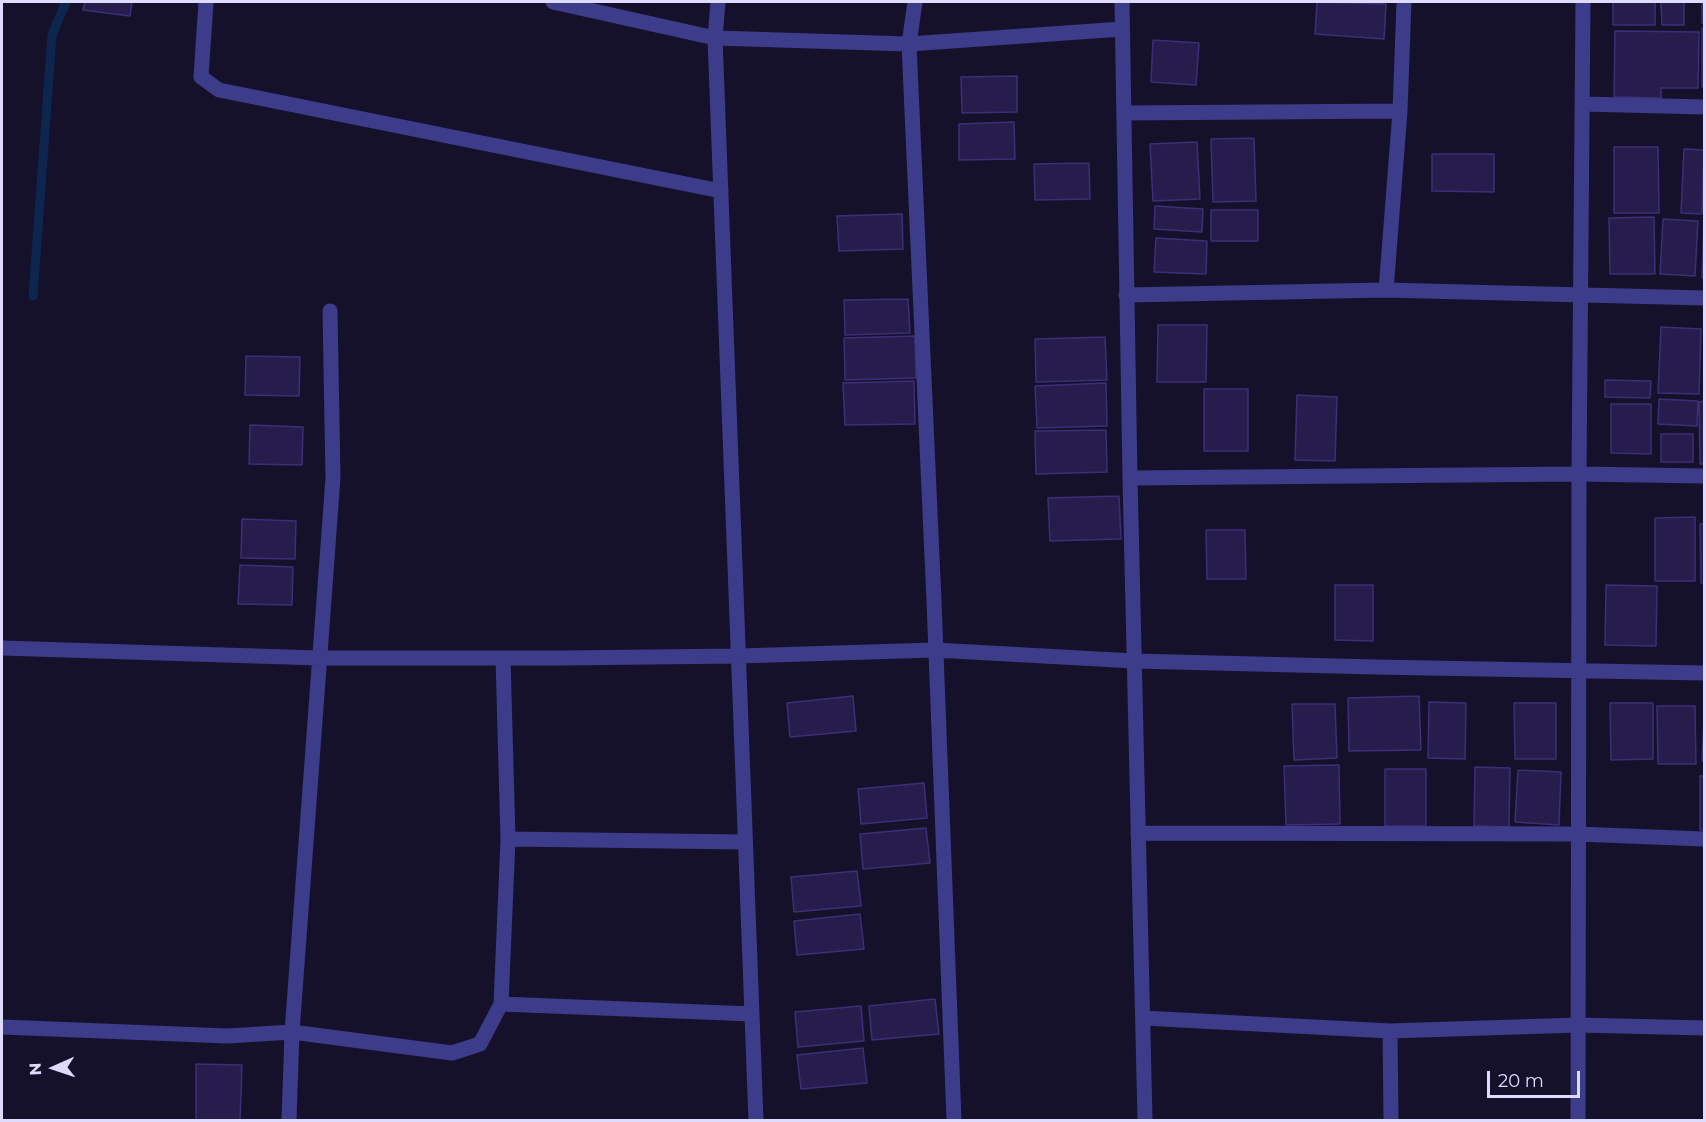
<!DOCTYPE html>
<html>
<head>
<meta charset="utf-8">
<style>
	body { margin:0 }
	#map { position:relative; width:1706px; height:1122px; overflow:hidden; background:#15112b; font-family:Montserrat,sans-serif }
	canvas { display:block }
	.frame { position:absolute; inset:0; border:3px solid #dfdbff; pointer-events:none }
	.north { position:absolute; left:24px; top:1038px; width:60px; height:60px; -webkit-text-stroke:4px #15112b; paint-order:stroke; rotate:267deg; font-size:16px; font-weight:700; line-height:24px; text-align:center; color:#dfdbff }
	.north::after { content:''; display:block; margin:auto; width:21px; height:27px; background:#dfdbff; clip-path:polygon(50% 0,100% 100%,50% 72%,0 100%) }
	.scale { position:absolute; left:1487px; top:1071px; width:93px; height:27px; box-sizing:border-box; border:3px solid #dfdbff; border-top:0; padding-left:8px; font-size:18px; line-height:21px; white-space:nowrap; color:#dfdbff; -webkit-text-stroke:4px #15112b; paint-order:stroke }
</style>
</head>
<body>
<div id="map">
<canvas width="1706" height="1122"></canvas>
<div class="frame"></div>
<div class="north">N</div>
<div class="scale">20 m</div>
</div>
<script>
const g = document.querySelector('canvas').getContext('2d');
g.lineJoin = 'round';
const poly = rows => new Path2D(rows.map(r => 'M' + r).join(''));
function strokePath(path, color, width, dash) { g.strokeStyle = color; g.lineWidth = width; g.lineCap = dash ? 'butt' : 'round'; g.setLineDash(dash || []); g.stroke(path); }
function paint(path, color) { g.fillStyle = color; g.fill(path, 'evenodd'); }
strokePath(poly([
	[33,296,52,35,66,2]
]), '#0d264f', 9);
const building = poly([
	[85,2,132,2,130,16,83,10,85,2],
	[1317,2,1386,4,1384,39,1315,34,1317,2],
	[1613,2,1655,2,1655,25,1613,25,1613,2],
	[1661,2,1684,2,1684,25,1662,25,1661,2],
	[1702,2,1704,2,1704,23,1702,23,1702,2],
	[1702,28,1704,28,1704,87,1702,87,1702,28],
	[1615,31,1699,32,1698,88,1661,88,1661,98,1614,97,1615,31],
	[1153,40,1199,43,1196,85,1151,82,1153,40],
	[1017,76,1017,112,962,113,961,77,1017,76],
	[1014,122,1015,159,959,160,959,124,1014,122],
	[1254,138,1256,201,1213,202,1211,139,1254,138],
	[1197,142,1200,199,1153,201,1150,144,1197,142],
	[1614,147,1658,147,1659,213,1614,213,1614,147],
	[1684,149,1704,150,1702,214,1681,213,1684,149],
	[1432,154,1494,154,1494,192,1432,191,1432,154],
	[1089,163,1090,199,1035,200,1034,164,1089,163],
	[1155,206,1203,209,1202,232,1154,229,1155,206],
	[1211,210,1258,210,1258,241,1211,241,1211,210],
	[902,214,903,249,839,251,837,216,902,214],
	[1654,217,1655,274,1610,274,1609,218,1654,217],
	[1704,217,1704,278,1702,278,1704,217],
	[1663,219,1698,221,1695,276,1660,274,1663,219],
	[1156,238,1207,241,1206,274,1154,272,1156,238],
	[908,299,910,333,845,335,844,300,908,299],
	[1158,325,1207,325,1206,382,1157,382,1158,325],
	[1661,327,1701,329,1699,394,1658,393,1661,327],
	[915,336,916,378,845,380,844,338,915,336],
	[1105,337,1107,380,1036,382,1035,339,1105,337],
	[246,356,300,357,299,396,245,395,246,356],
	[1605,380,1651,381,1650,398,1605,397,1605,380],
	[914,381,915,424,845,425,843,383,914,381],
	[1106,383,1107,426,1037,428,1035,386,1106,383],
	[1204,389,1248,389,1248,451,1204,451,1204,389],
	[1297,395,1337,397,1335,461,1295,460,1297,395],
	[1659,399,1698,401,1697,426,1658,424,1659,399],
	[1704,401,1704,464,1700,464,1699,402,1704,401],
	[1611,404,1651,404,1651,454,1611,453,1611,404],
	[250,425,303,427,302,465,249,464,250,425],
	[1106,430,1107,472,1036,474,1035,431,1106,430],
	[1661,434,1693,434,1693,462,1661,462,1661,434],
	[1119,496,1121,539,1050,541,1048,498,1119,496],
	[1695,517,1695,581,1655,581,1655,518,1695,517],
	[242,519,296,521,295,559,241,558,242,519],
	[1700,524,1704,524,1704,583,1701,583,1700,524],
	[1206,530,1245,530,1246,579,1207,579,1206,530],
	[240,565,293,567,292,605,238,604,240,565],
	[1335,585,1373,585,1373,641,1335,640,1335,585],
	[1606,585,1657,586,1656,646,1605,645,1606,585],
	[853,696,856,731,790,737,787,703,853,696],
	[1419,696,1421,750,1349,751,1348,698,1419,696],
	[1429,702,1466,703,1465,759,1428,758,1429,702],
	[1514,703,1556,703,1556,759,1515,759,1514,703],
	[1610,703,1653,703,1653,759,1611,760,1610,703],
	[1292,704,1335,704,1337,758,1294,760,1292,704],
	[1657,706,1695,706,1696,764,1658,764,1657,706],
	[1704,717,1704,761,1702,761,1704,717],
	[1339,765,1340,824,1286,825,1284,766,1339,765],
	[1475,767,1510,768,1509,827,1474,826,1475,767],
	[1385,769,1426,769,1426,826,1385,826,1385,769],
	[1518,770,1561,772,1559,825,1515,822,1518,770],
	[1700,776,1704,776,1704,830,1700,830,1700,776],
	[924,783,927,818,861,824,858,789,924,783],
	[926,828,930,863,863,869,860,834,926,828],
	[857,871,861,906,794,912,791,877,857,871],
	[860,914,864,949,797,955,794,921,860,914],
	[935,999,939,1034,872,1040,869,1006,935,999],
	[861,1006,864,1041,798,1047,795,1012,861,1006],
	[863,1048,867,1083,801,1089,797,1055,863,1048],
	[196,1064,242,1065,240,1120,196,1120,196,1064]
]);
paint(building, '#261d4c');
strokePath(building, '#3c2f78', 1.5);
strokePath(poly([
	[206,2,201,77,219,90,721,191],
	[553,2,715,38,756,1120],
	[718,2,715,38,909,44,1122,29],
	[915,2,909,44,934,601,954,1120],
	[1122,2,1130,478,1145,1120],
	[1404,2,1400,111,1386,290,1704,298],
	[1582,104,1704,107],
	[1124,113,1400,111],
	[1126,295,1386,290],
	[1130,478,1579,474,1704,476],
	[2,648,319,658,562,658,739,656,935,650,1134,661,1375,667,1704,673],
	[1138,833,1577,834,1704,839],
	[508,839,745,842],
	[501,1004,752,1014],
	[1143,1018,1390,1031,1578,1025,1704,1028],
	[2,1027,227,1036,292,1032,452,1053,480,1044,501,1004,508,839,503,658],
	[1390,1031,1391,1120],
	[289,1120,292,1032,333,478,330,311],
	[1578,1120,1579,474,1583,2]
]), '#3d3c8a', 15);
</script>
</body>
</html>
